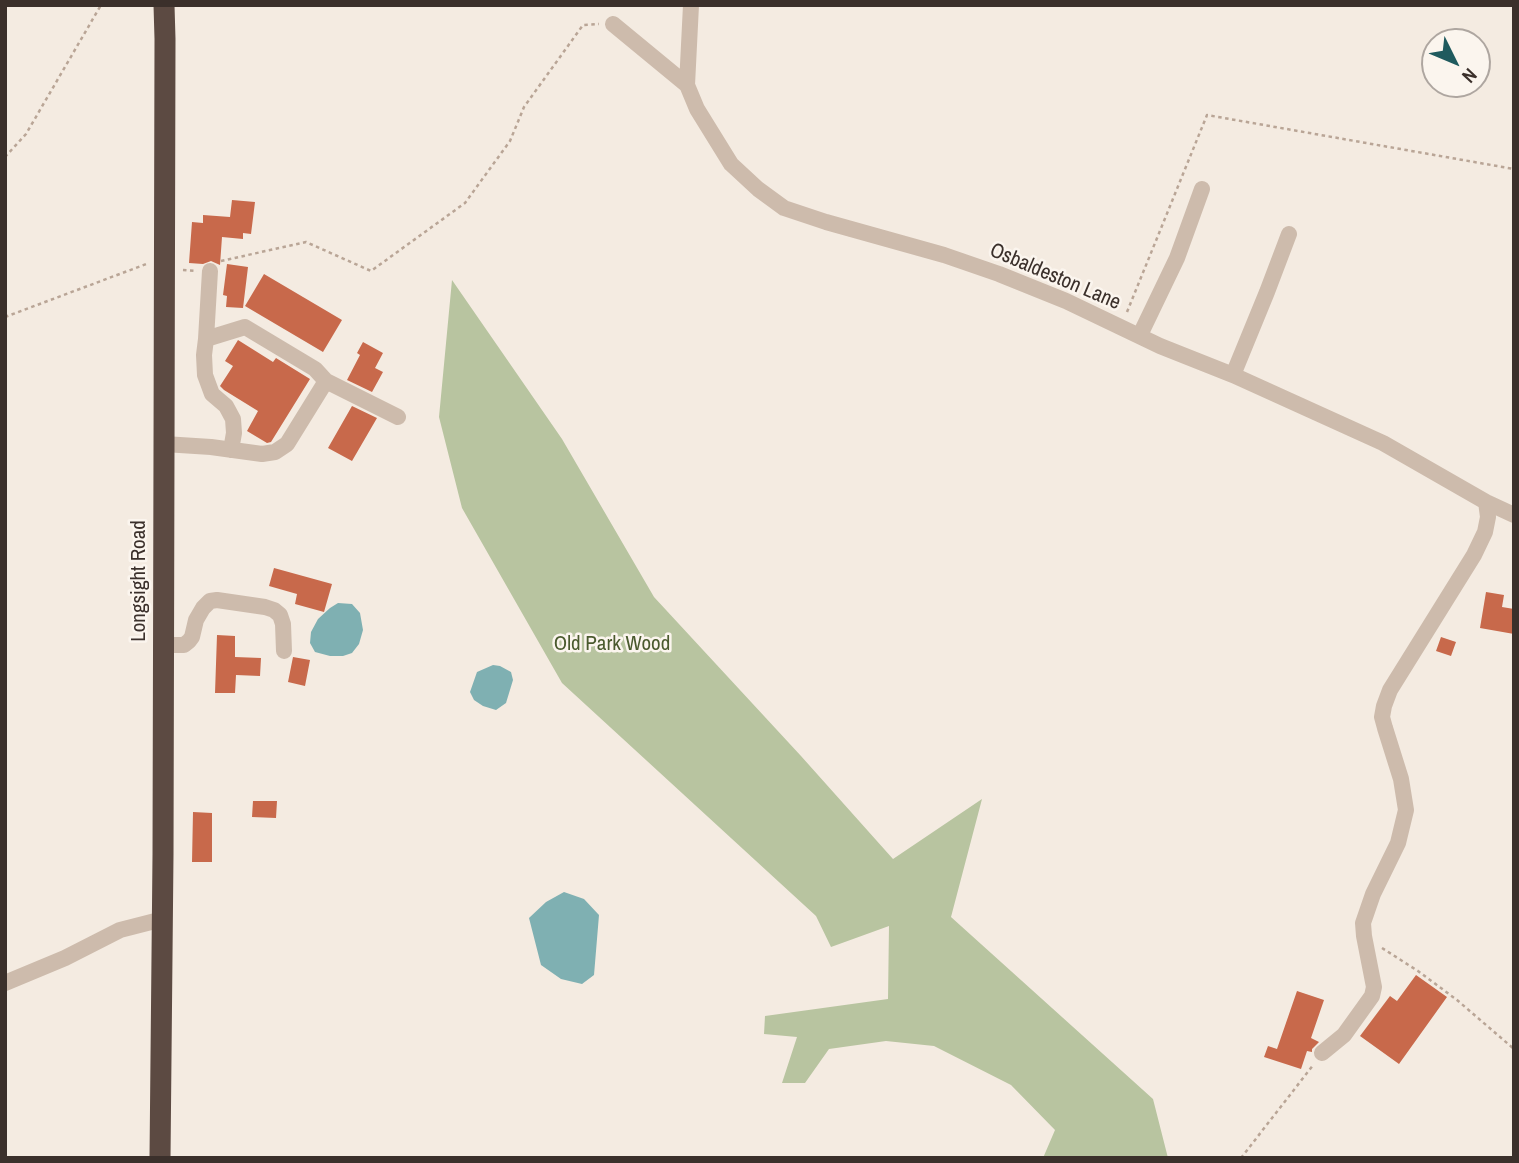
<!DOCTYPE html>
<html>
<head>
<meta charset="utf-8">
<style>
	body { margin:0 }
	#map { position:relative; width:1519px; height:1163px; overflow:hidden; background:#f4ebe1; font-family:"Archivo Narrow",sans-serif }
	canvas { display:block }
	.frame { position:absolute; inset:0; border:7px solid #3b302b; pointer-events:none }
	.north { position:absolute; left:1421px; top:28px; width:70px; height:70px; box-sizing:border-box; background:#fbf5ee; border:2px solid #aea6a0; border-radius:50%; rotate:133deg; font-size:19px; font-weight:700; line-height:28px; text-align:center; color:#3b302b }
	.north::after { content:''; display:block; margin:auto; width:24px; height:32px; background:#1f5a5e; clip-path:polygon(50% 0,100% 100%,50% 72%,0 100%) }
</style>
</head>
<body>
<div id="map">
<canvas width="1519" height="1163"></canvas>
<div class="frame"></div>
<div class="north">N</div>
</div>
<script>
const g = document.querySelector('canvas').getContext('2d');
g.lineJoin = 'round';
function paint(path, color) { g.fillStyle = color; g.fill(path, 'evenodd'); }
const poly = rows => new Path2D(rows.map(r => 'M' + r).join(''));
function strokePath(path, color, width, dash) { g.strokeStyle = color; g.lineWidth = width; g.lineCap = dash ? 'butt' : 'round'; g.setLineDash(dash || []); g.stroke(path); }
function drawText(font, color, halo, rows, align = 'center') {
  g.font = font + ' "Archivo Narrow",sans-serif'; g.lineWidth = 5; g.setLineDash([]); g.textBaseline = 'middle'; g.strokeStyle = halo; g.fillStyle = color; for (const [text, x, y, turn = 0] of rows) {
    g.save(); g.translate(x, y); g.rotate((+turn || 0) * Math.PI / 180); g.textAlign = isNaN(turn) ? turn : align; if (halo) g.strokeText(text, 0, 0); g.fillText(text, 0, 0); g.restore();
  }
}
paint(poly([
	[452,280,562,439,654,597,801,756,893,859,982,799,951,917,1153,1099,1168,1158,1043,1158,1055,1130,1011,1085,934,1046,886,1041,829,1049,805,1083,782,1083,797,1037,764,1034,765,1016,888,999,889,926,831,947,816,916,562,683,462,508,439,417]
]), '#b8c4a0');
paint(poly([
	[338,603,352,604,360,613,363,630,359,644,352,653,343,656,330,656,315,652,310,643,311,632,318,619,330,608],
	[493,665,500,666,511,672,513,680,506,703,496,710,483,706,474,700,470,692,477,672],
	[564,892,584,899,599,915,594,975,582,984,561,979,541,965,529,918,546,902]
]), '#7fb0b2');
paint(poly([
	[232,200,255,202,251,234,243,233,243,239,222,237,220,265,211,261,203,264,189,263,192,222,203,223,203,215,230,217],
	[227,264,248,267,243,308,226,307,227,296,223,295],
	[264,274,342,320,323,352,245,306],
	[238,340,273,362,276,358,310,379,271,442,267,443,247,431,258,411,224,390,220,386,233,366,225,361],
	[363,342,383,353,375,368,383,372,372,392,347,380,360,355,357,353],
	[352,406,377,418,352,461,328,448],
	[274,568,332,584,324,612,295,604,297,594,269,586],
	[1486,592,1504,595,1502,607,1514,609,1514,634,1480,628],
	[217,635,235,636,235,657,261,658,260,676,236,675,235,693,215,693],
	[1441,637,1456,642,1451,656,1436,651],
	[293,657,310,660,305,686,288,682],
	[253,801,277,801,276,818,252,817],
	[193,812,212,813,212,862,192,862],
	[1416,975,1447,997,1399,1064,1360,1036,1390,996,1397,1001],
	[1297,991,1324,1000,1311,1038,1319,1042,1312,1049,1312,1052,1307,1051,1301,1069,1264,1057,1268,1046,1277,1049]
]), '#c8694b');
strokePath(poly([
	[5,157,26,134,101,5],
	[221,261,306,242,371,271,465,203,510,141,524,107,583,25,599,24],
	[183,270,197,271],
	[1127,312,1207,115,1514,169],
	[5,317,149,263],
	[1382,948,1418,971,1457,1000,1514,1049],
	[1241,1158,1314,1064]
]), '#b9a596', 2.5, [3.5, 3.5]);
strokePath(poly([
	[691,5,687,85,697,109,731,164,758,189,784,208,826,222,944,255,999,274,1066,301,1160,346,1233,375,1383,443,1486,502,1514,515],
	[613,24,687,85],
	[1140,335,1177,258,1202,189],
	[206,339,210,271],
	[1233,375,1267,292,1289,234],
	[326,381,398,417],
	[164,444,211,447,262,454,275,452,287,444,326,381,315,369,245,327,206,339,204,355,205,375,212,394,226,406,233,419,234,433,231,450],
	[164,645,184,645,189,641,192,637,196,620,203,608,210,601,217,600,265,607,274,610,280,615,283,624,284,651],
	[5,983,65,958,120,930,163,919],
	[1322,1053,1344,1035,1372,996,1374,987,1364,936,1363,923,1373,894,1398,843,1406,810,1401,779,1385,728,1382,717,1384,706,1390,690,1474,555,1485,532,1488,517,1486,502]
]), '#cdbbac', 16);
strokePath(poly([
	[160,1158,163,855,165,39,164,5]
]), '#5c4a42', 21);
drawText('21px', '#3b302b', '#fbf5ee', [
	["Osbaldeston Lane",1055,277,23],
	["Longsight Road",139,581,-90]
]);
drawText('21px', '#4a5a2e', '#fbf5ee', [
	["Old Park Wood",612,644]
]);
</script>
</body>
</html>
